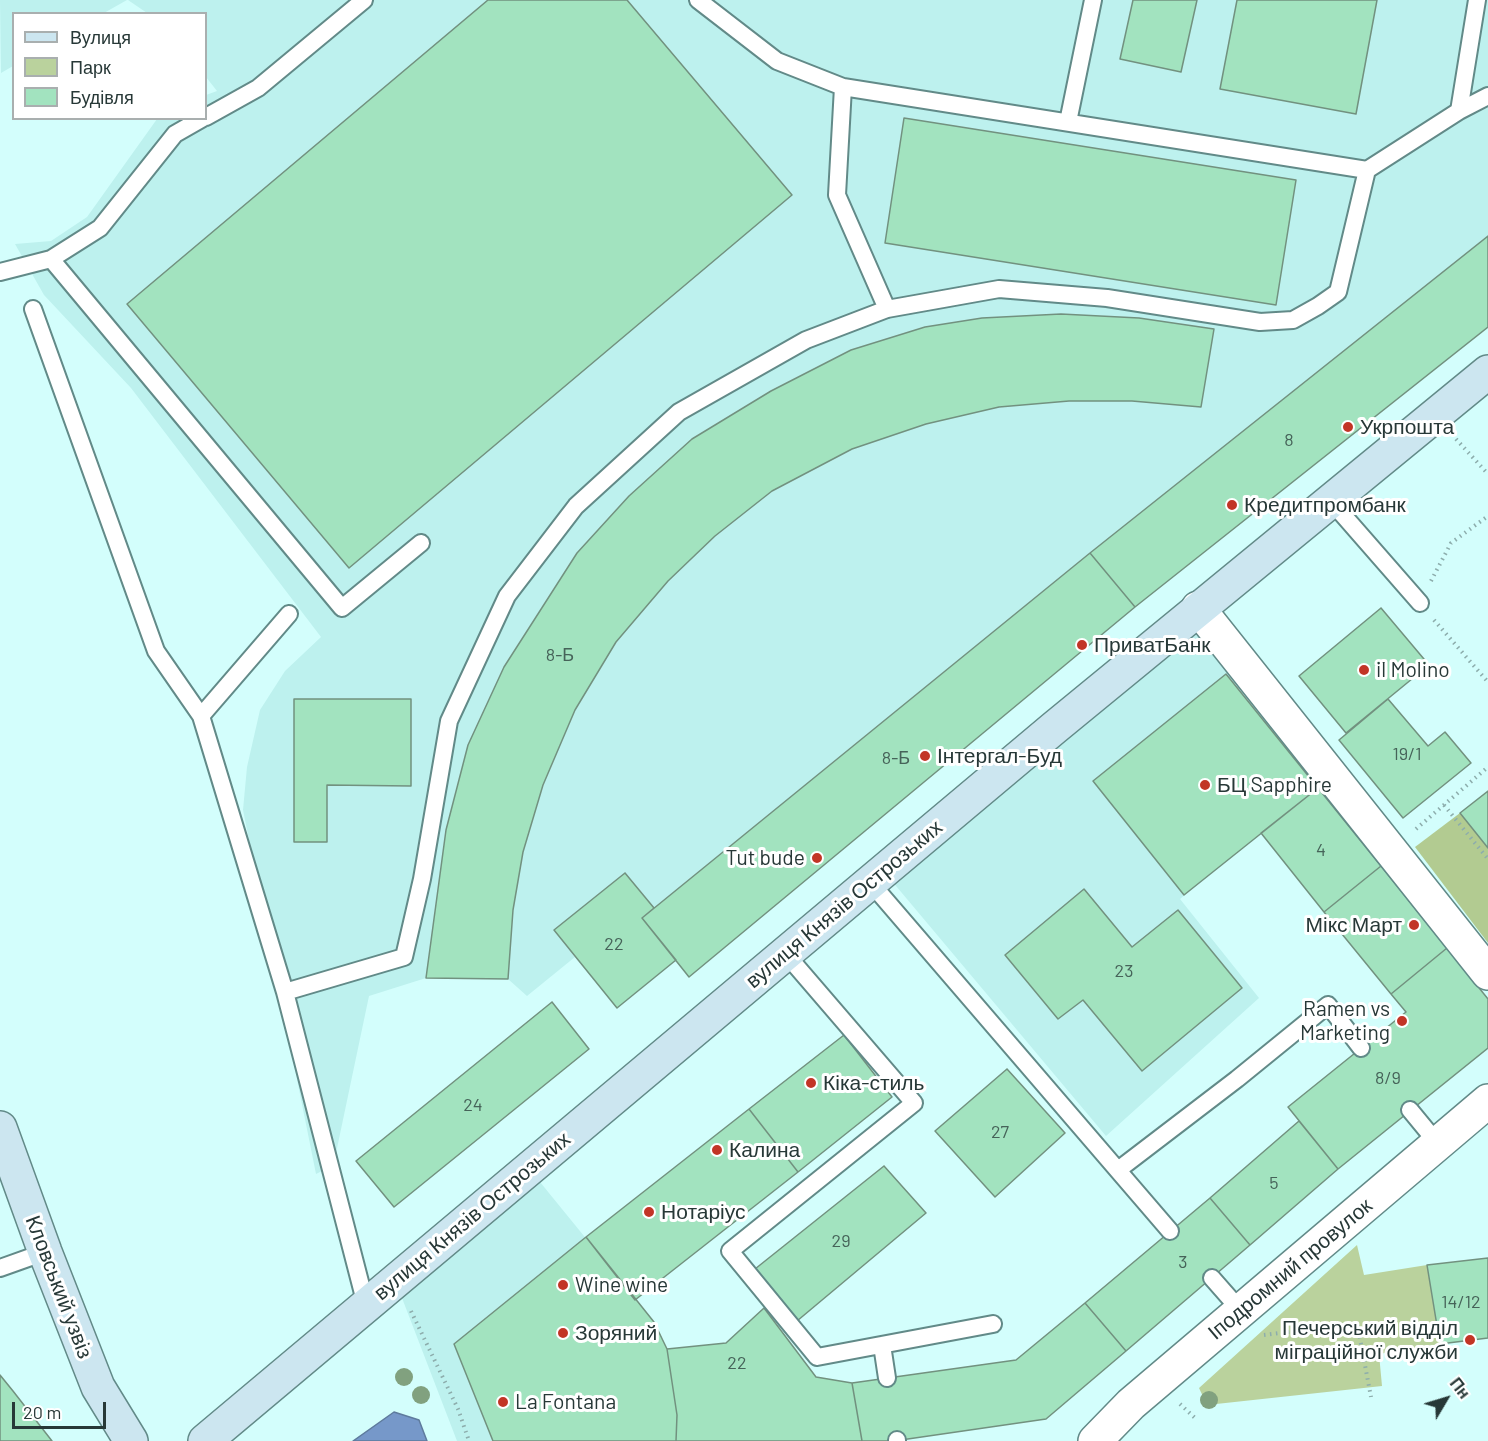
<!DOCTYPE html>
<html>
<head>
<meta charset="utf-8">
<style>
	body { margin:0 }
	#map { position:relative; width:1488px; height:1441px; overflow:hidden; background:#d3fefc; font-family:Barlow,sans-serif }
	canvas { display:block }
	.legend { position:absolute; left:12px; top:12px; width:195px; height:108px; box-sizing:border-box; background:#fff; border:2px solid #a9afaf; margin:0; padding:8px 10px; list-style:none; font-size:18px; color:#273837 }
	.legend li { display:flex; align-items:center; gap:12px; height:30px }
	.legend b { width:30px; border:2px solid #a9afaf }
	.north { position:absolute; left:1416px; top:1369px; width:60px; height:60px; -webkit-text-stroke:4px #fff; paint-order:stroke; rotate:52deg; font-size:16px; font-weight:700; line-height:24px; text-align:center; color:#273837 }
	.north::after { content:''; display:block; margin:auto; width:21px; height:27px; background:#273837; clip-path:polygon(50% 0,100% 100%,50% 72%,0 100%) }
	.scale { position:absolute; left:12px; top:1402px; width:94px; height:27px; box-sizing:border-box; border:3px solid #273837; border-top:0; padding-left:8px; font-size:18px; line-height:21px; white-space:nowrap; color:#273837; -webkit-text-stroke:4px #fff; paint-order:stroke }
</style>
</head>
<body>
<div id="map">
<canvas width="1488" height="1441"></canvas>
<ul class="legend">
<li><b style="height:8px;background:#cce6f0"></b>Вулиця</li>
<li><b style="height:16px;background:#bad29d"></b>Парк</li>
<li><b style="height:16px;background:#a2e3bf"></b>Будівля</li>
</ul>
<div class="north">Пн</div>
<div class="scale">20 m</div>
</div>
<script>
const g = document.querySelector('canvas').getContext('2d');
g.lineJoin = 'round';
function paint(path, color) { g.fillStyle = color; g.fill(path, 'evenodd'); }
const poly = rows => new Path2D(rows.map(r => 'M' + r).join(''));
function strokePath(path, color, width, dash) { g.strokeStyle = color; g.lineWidth = width; g.lineCap = dash ? 'butt' : 'round'; g.setLineDash(dash || []); g.stroke(path); }
function drawText(font, color, halo, rows, align = 'center') {
  g.font = font + ' Barlow,sans-serif'; g.lineWidth = 6; g.setLineDash([]); g.textBaseline = 'middle'; g.strokeStyle = halo; g.fillStyle = color; for (const [text, x, y, turn = 0] of rows) {
    g.save(); g.translate(x, y); g.rotate((+turn || 0) * Math.PI / 180); g.textAlign = isNaN(turn) ? turn : align; if (halo) g.strokeText(text, 0, 0); g.fillText(text, 0, 0); g.restore();
  }
}
paint(poly([
	[0,0,127,0,104,13,14,14,13,66,1,73],
	[128,0,1488,0,1488,327,1135,607,689,977,676,960,617,1008,575,957,527,996,508,979,426,978,369,996,336,1153,330,1167,316,1174,243,810,247,767,260,710,285,671,321,637,131,388,44,295,15,244,51,241,87,217,157,119,206,118,206,95,217,91,206,77,206,14,147,13],
	[1204,628,1327,778,1180,899,1259,998,1106,1136,891,880],
	[540,1182,654,1322,667,1349,678,1441,457,1441,402,1298]
]), '#bdf1ee');
paint(poly([
	[1357,1245,1364,1275,1427,1265,1440,1344,1379,1354,1382,1386,1207,1405,1199,1388]
]), '#bad29d');
paint(poly([
	[1460,813,1488,848,1488,943,1415,847]
]), '#b2cb91');
const water = poly([
	[394,1412,419,1420,427,1441,353,1441,394,1412]
]);
paint(water, '#7698c9');
strokePath(water, '#5e7b9d', 1.5);
const building = poly([
	[488,0,627,0,792,195,349,568,127,304,488,0],
	[1133,0,1197,0,1181,72,1120,59,1133,0],
	[1237,0,1377,0,1356,114,1220,89,1237,0],
	[904,118,1296,180,1276,305,885,243,904,118],
	[1488,236,1488,327,1135,607,1090,553,1488,236],
	[1061,314,1139,318,1214,329,1201,407,1132,401,1069,401,999,407,926,424,852,449,772,491,715,536,668,581,616,642,575,710,543,785,523,852,513,910,508,979,426,978,446,830,468,745,504,667,545,603,577,553,629,496,692,439,771,391,851,350,925,327,982,318,1061,314],
	[1090,553,1135,607,689,977,642,918,1090,553],
	[1381,608,1429,665,1346,733,1299,676,1381,608],
	[1226,674,1318,788,1184,895,1093,781,1226,674],
	[294,699,411,699,411,786,327,785,327,842,294,842,294,699],
	[1388,699,1428,746,1445,732,1471,763,1403,818,1339,740,1388,699],
	[1318,788,1381,866,1324,912,1261,833,1318,788],
	[1488,791,1488,848,1460,813,1488,791],
	[1381,866,1447,948,1391,994,1324,912,1381,866],
	[625,873,654,908,642,918,676,960,617,1008,554,930,625,873],
	[1084,889,1132,947,1178,910,1242,988,1142,1071,1083,1000,1058,1019,1005,955,1084,889],
	[1447,948,1488,999,1488,1048,1338,1169,1288,1107,1406,1012,1391,994,1447,948],
	[552,1002,589,1049,394,1207,356,1161,552,1002],
	[844,1035,892,1097,798,1172,749,1109,844,1035],
	[1007,1069,1065,1133,995,1197,935,1131,1007,1069],
	[749,1109,798,1172,635,1300,586,1237,749,1109],
	[1299,1121,1338,1169,1250,1245,1210,1198,1299,1121],
	[884,1166,926,1213,797,1321,755,1269,884,1166],
	[1210,1198,1250,1245,1126,1351,1085,1303,1210,1198],
	[586,1237,654,1322,667,1349,677,1415,676,1441,493,1441,454,1344,586,1237],
	[1488,1258,1488,1338,1440,1344,1427,1265,1488,1258],
	[1085,1303,1126,1351,1046,1419,894,1441,862,1441,852,1383,1016,1360,1085,1303],
	[764,1308,816,1377,852,1383,862,1441,676,1441,677,1415,667,1349,726,1343,764,1308],
	[0,1375,13,1391,52,1441,0,1441,0,1375]
]);
paint(building, '#a2e3bf');
strokePath(building, '#72917f', 1.5);
const lane = poly([
	[698,0,777,61,843,87,1367,170,1459,111,1488,96],
	[843,87,837,195,887,309],
	[1459,111,1477,0],
	[206,117,258,88,364,0],
	[1068,122,1093,0],
	[51,259,342,608,421,543],
	[0,272,51,259,100,228,175,134,203,118],
	[33,309,156,651,201,716,285,992,366,1305],
	[1330,500,1420,603],
	[201,716,289,614],
	[870,882,1170,1231],
	[785,953,914,1103,730,1251,817,1357,993,1324],
	[285,992,404,957,422,879,449,721,507,596,576,506,679,412,806,340,887,309,999,289,1107,298,1260,322,1293,320,1318,306,1338,292,1367,170],
	[1410,1110,1438,1144],
	[1118,1170,1237,1079,1328,1005,1361,1048],
	[0,1268,45,1252],
	[1212,1278,1241,1311],
	[882,1345,887,1378],
	[897,1440,897,1441]
]);
const street = poly([
	[1198,608,1488,973],
	[1095,1441,1131,1404,1488,1101]
]);
const secondary = poly([
	[0,1128,45,1252,98,1387,131,1441],
	[205,1441,1054,728,1488,372]
]);
strokePath(lane, '#628a88', 20);
strokePath(street, '#628a88', 36);
strokePath(secondary, '#628a88', 36);
strokePath(poly([
	[1456,439,1488,474],
	[1431,581,1451,543,1488,516],
	[1434,620,1488,682],
	[1444,805,1488,859],
	[1416,829,1488,767],
	[411,1311,458,1409,469,1441],
	[1264,1335,1357,1323,1371,1397],
	[1180,1404,1195,1418]
]), '#8dadac', 4, [1.5, 4.5]);
strokePath(lane, '#fff', 16);
strokePath(street, '#fff', 33);
strokePath(secondary, '#cce6f0', 33);
g.fillStyle = '#81a17f';
for (const [x, y] of [
	[404,1377],
	[421,1395],
	[1209,1400]
]) { g.beginPath(); g.arc(x, y, 9, 0, 2 * Math.PI); g.fill(); }
for (const [x, y, r, color] of [
	[1348,427,6,"#c23526"],
	[1232,505,6,"#c23526"],
	[1082,645,6,"#c23526"],
	[1364,670,6,"#c23526"],
	[925,756,6,"#c23526"],
	[1205,785,6,"#c23526"],
	[817,858,6,"#c23526"],
	[1414,925,6,"#c23526"],
	[1402,1021,6,"#c23526"],
	[811,1083,6,"#c23526"],
	[717,1150,6,"#c23526"],
	[649,1212,6,"#c23526"],
	[563,1285,6,"#c23526"],
	[563,1333,6,"#c23526"],
	[1470,1340,6,"#c23526"],
	[503,1402,6,"#c23526"]
]) { const dot = new Path2D(); dot.arc(x, y, r, 0, 2 * Math.PI); g.fillStyle = color; g.fill(dot); strokePath(dot, '#fff', 2); }
drawText('18px', '#466359', null, [
	["8",1289,440],
	["8-Б",560,655],
	["19/1",1407,754],
	["8-Б",896,758],
	["4",1321,850],
	["22",614,944],
	["23",1124,971],
	["8/9",1388,1078],
	["24",473,1105],
	["27",1000,1132],
	["5",1274,1183],
	["29",841,1241],
	["3",1183,1262],
	["14/12",1461,1302],
	["22",737,1363]
]);
drawText('21px', '#273837', '#fff', [
	["Укрпошта",1360,427],
	["Кредитпромбанк",1244,505],
	["ПриватБанк",1094,645],
	["il Molino",1376,670],
	["Інтергал-Буд",937,756],
	["БЦ Sapphire",1217,785],
	["Tut bude",805,858,"right"],
	["Мікс Март",1402,925,"right"],
	["Ramen vs",1390,1009,"right"],
	["Marketing",1390,1033,"right"],
	["Кіка-стиль",823,1083],
	["Калина",729,1150],
	["Нотаріус",661,1212],
	["Wine wine",575,1285],
	["Печерський відділ",1458,1328,"right"],
	["міграційної служби",1458,1352,"right"],
	["Зоряний",575,1333],
	["La Fontana",515,1402]
], 'left');
drawText('21px', '#273837', '#fff', [
	["вулиця Князів Острозьких",844,904,-40],
	["вулиця Князів Острозьких",472,1216,-40],
	["Іподромний провулок",1290,1269,-40],
	["Кловський узвіз",59,1287,69]
]);
</script>
</body>
</html>
